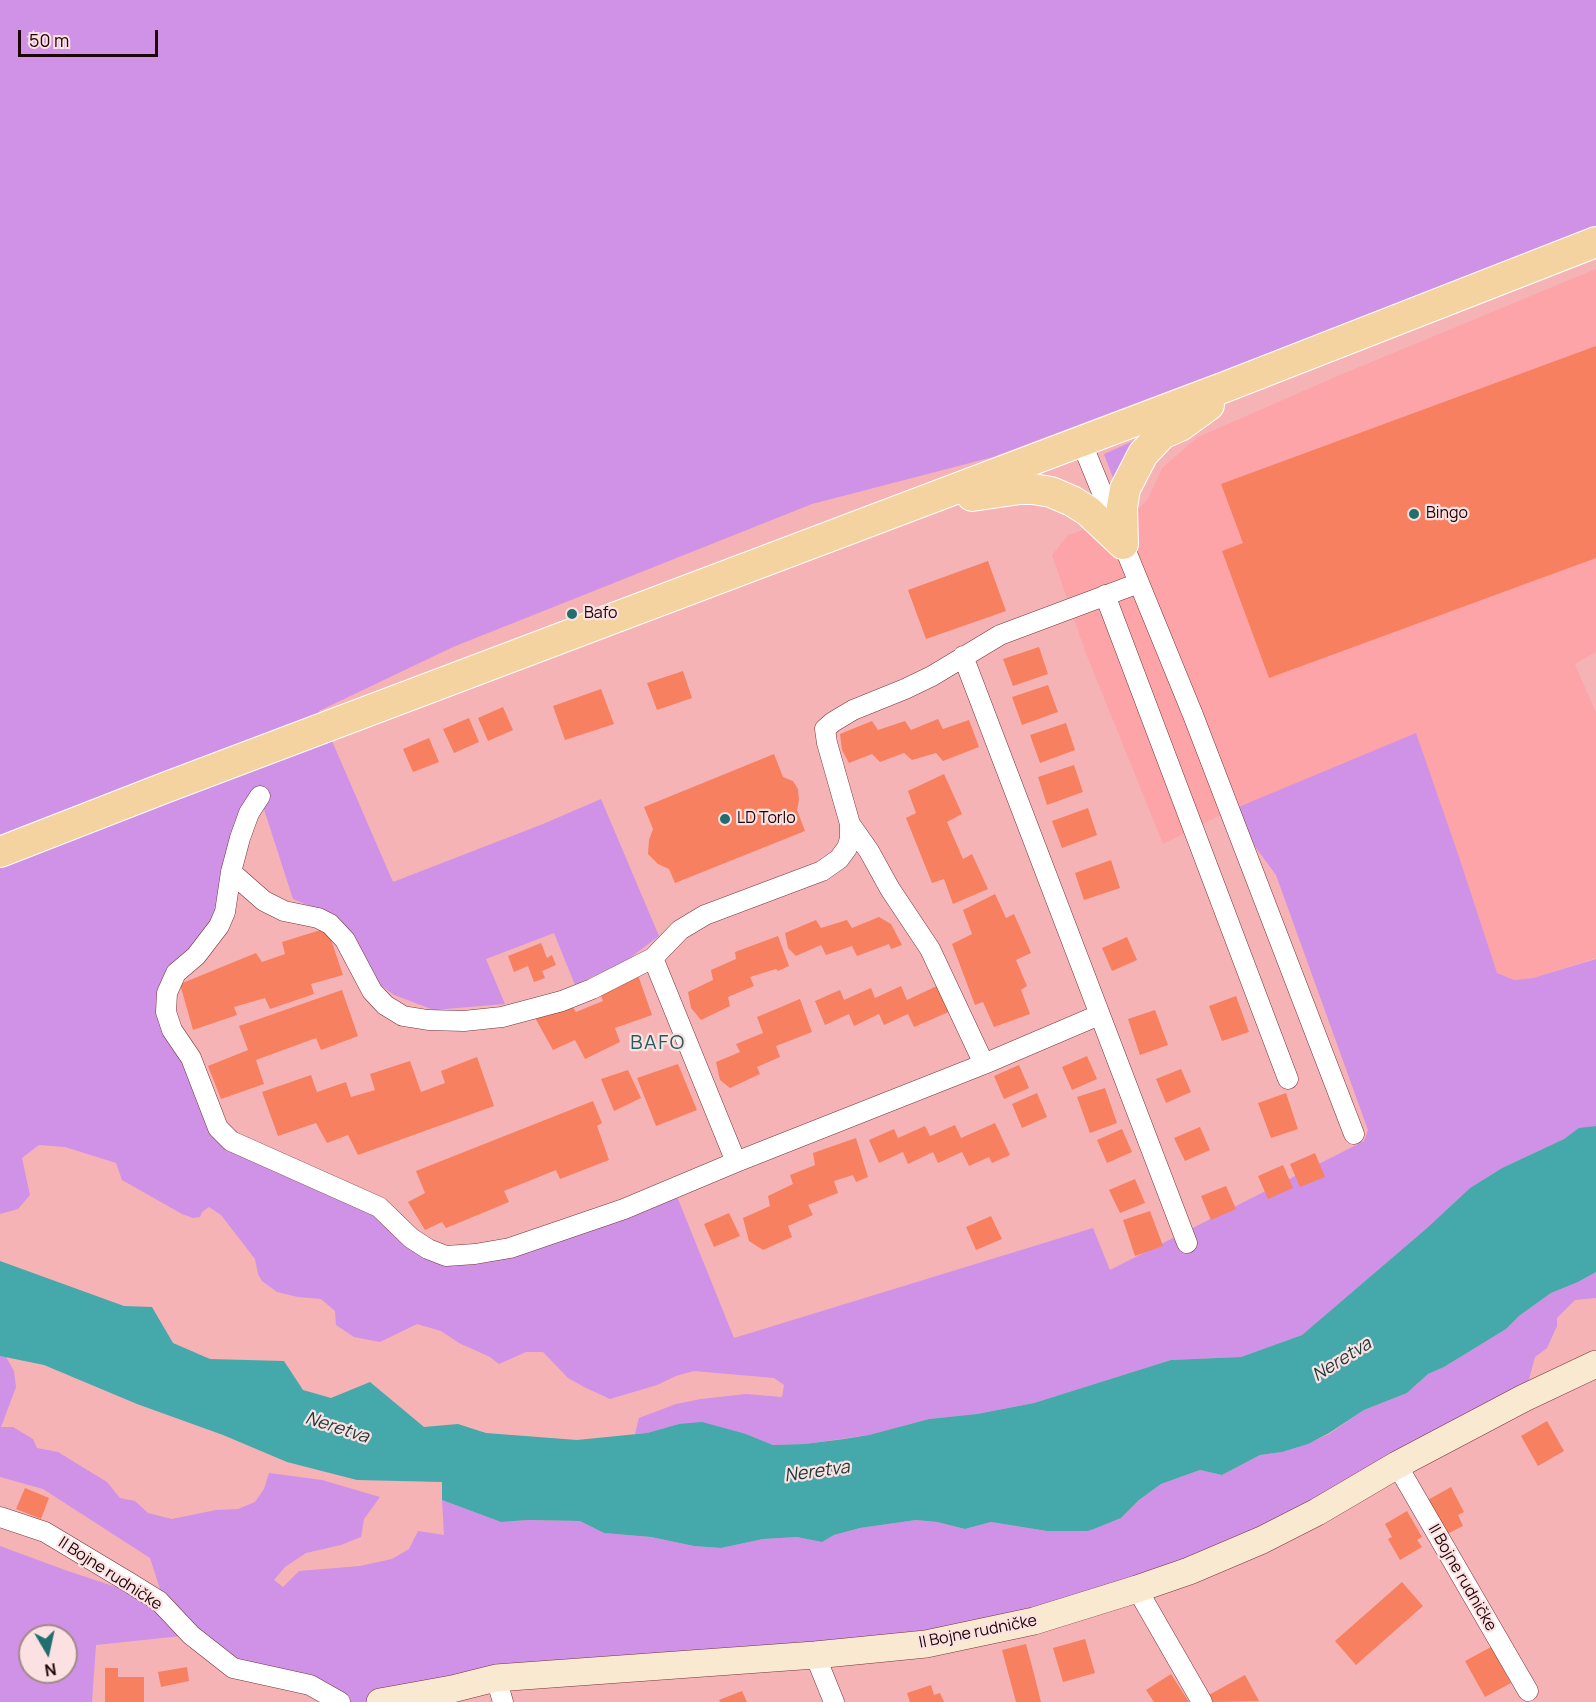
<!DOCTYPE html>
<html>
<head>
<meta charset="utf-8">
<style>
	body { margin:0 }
	#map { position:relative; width:1596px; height:1702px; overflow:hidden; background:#f5b3b6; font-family:Manrope,sans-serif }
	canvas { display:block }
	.north { position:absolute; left:18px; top:1624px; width:60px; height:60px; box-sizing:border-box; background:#fbe1e1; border:2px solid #a38989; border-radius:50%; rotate:171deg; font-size:16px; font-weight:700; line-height:24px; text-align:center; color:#1e0406 }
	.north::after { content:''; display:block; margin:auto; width:21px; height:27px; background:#226e6f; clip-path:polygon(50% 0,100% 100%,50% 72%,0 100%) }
	.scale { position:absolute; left:18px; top:30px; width:140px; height:27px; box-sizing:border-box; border:3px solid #1e0406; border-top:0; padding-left:8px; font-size:18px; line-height:21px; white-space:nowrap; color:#1e0406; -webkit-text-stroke:4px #fbe1e1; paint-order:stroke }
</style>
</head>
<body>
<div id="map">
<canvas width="1596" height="1702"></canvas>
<div class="north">N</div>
<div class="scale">50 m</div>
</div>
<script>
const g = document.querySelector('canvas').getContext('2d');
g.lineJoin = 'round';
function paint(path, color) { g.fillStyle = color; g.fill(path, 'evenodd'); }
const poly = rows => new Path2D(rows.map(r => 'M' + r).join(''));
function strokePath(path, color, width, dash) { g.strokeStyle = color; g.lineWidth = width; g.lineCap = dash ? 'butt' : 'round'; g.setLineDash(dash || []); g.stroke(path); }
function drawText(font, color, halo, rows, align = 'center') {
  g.font = font + ' Manrope,sans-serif'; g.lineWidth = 4.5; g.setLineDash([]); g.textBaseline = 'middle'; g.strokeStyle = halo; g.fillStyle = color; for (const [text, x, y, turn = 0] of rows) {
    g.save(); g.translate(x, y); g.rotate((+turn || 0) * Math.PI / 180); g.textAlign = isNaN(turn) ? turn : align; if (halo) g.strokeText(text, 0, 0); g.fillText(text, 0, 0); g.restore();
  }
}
paint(poly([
	[1596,269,1596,652,1575,664,1596,713,1596,958,1533,978,1514,980,1497,973,1229,811,1163,844,1085,651,1052,555,1068,535,1134,513,1148,499,1162,468,1198,437,1340,375]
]), '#fda4a8');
paint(poly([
	[0,0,1596,0,1596,230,993,457,812,504,453,647,319,711,393,882,543,824,601,799,659,936,627,960,575,985,554,933,486,959,505,1004,434,1010,394,995,370,977,354,940,340,919,293,899,260,797,225,912,167,993,218,1128,359,1197,411,1238,475,1254,674,1189,734,1338,1093,1228,1110,1270,1364,1141,1368,1130,1276,875,1229,811,1416,733,1458,854,1497,973,1514,980,1533,978,1596,959,1596,1126,1579,1129,1564,1139,1502,1168,1470,1188,1427,1228,1302,1335,1241,1357,1171,1360,1034,1403,977,1414,929,1419,869,1435,805,1444,773,1445,746,1434,679,1424,647,1433,635,1434,639,1418,676,1404,701,1399,746,1394,782,1397,784,1385,774,1378,694,1371,676,1376,657,1385,610,1399,584,1387,568,1378,543,1352,526,1352,499,1364,490,1357,459,1343,441,1331,417,1324,380,1342,354,1337,336,1325,335,1311,321,1299,298,1297,277,1292,262,1281,258,1274,255,1259,221,1215,209,1207,202,1212,200,1217,193,1218,182,1214,122,1180,116,1163,65,1147,39,1145,22,1158,30,1195,18,1209,0,1214],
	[1143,437,1116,486,1104,454],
	[1596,1272,1596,1298,1575,1300,1557,1318,1557,1326,1547,1348,1535,1357,1524,1398,1317,1512,1034,1621,380,1702,340,1702,258,1674,191,1635,96,1645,92,1702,0,1702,0,1546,65,1570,158,1601,160,1589,150,1558,43,1489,0,1477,0,1356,6,1357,14,1371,16,1387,1,1427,13,1427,33,1439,37,1448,58,1452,107,1482,120,1498,135,1501,148,1513,172,1519,216,1510,238,1509,255,1502,264,1489,269,1473,322,1480,380,1497,364,1519,361,1537,341,1545,306,1553,285,1567,274,1580,283,1587,299,1571,360,1566,392,1559,409,1549,418,1531,444,1535,442,1500,501,1522,528,1520,580,1521,604,1533,651,1537,694,1546,721,1548,763,1539,797,1537,822,1542,834,1535,860,1528,916,1520,937,1522,965,1529,991,1522,1047,1531,1094,1529,1121,1518,1139,1500,1161,1484,1200,1470,1222,1475,1260,1455,1282,1452,1307,1444,1329,1434,1364,1410,1407,1393,1428,1374,1444,1367,1506,1329,1519,1316,1551,1293,1578,1282],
	[30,1636,66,1636,66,1672,30,1672]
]), '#cf92e6');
paint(poly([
	[1596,1126,1596,1272,1578,1282,1551,1293,1519,1316,1506,1329,1444,1367,1428,1374,1407,1393,1364,1410,1329,1433,1308,1444,1282,1452,1260,1455,1222,1475,1200,1470,1161,1484,1139,1500,1121,1518,1094,1529,1087,1531,1047,1531,991,1522,965,1529,937,1522,916,1520,860,1528,834,1535,822,1542,797,1537,763,1539,721,1548,694,1546,651,1537,604,1533,580,1521,528,1520,501,1522,442,1500,442,1482,357,1480,287,1462,223,1435,137,1404,44,1365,0,1356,0,1261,124,1306,152,1307,173,1343,210,1359,284,1361,303,1390,331,1398,370,1382,424,1427,458,1424,486,1433,577,1440,647,1433,679,1424,702,1422,746,1434,773,1445,805,1444,844,1439,869,1435,929,1419,977,1414,1034,1403,1171,1360,1241,1357,1302,1335,1427,1228,1470,1188,1502,1168,1564,1139,1579,1128]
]), '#45a8aa');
paint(poly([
	[1596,346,1596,558,1269,678,1222,551,1243,543,1221,484],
	[988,561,1006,611,926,639,908,590],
	[1039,647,1048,674,1013,686,1003,659],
	[683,671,692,698,657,710,647,683],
	[1048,685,1058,712,1022,725,1012,697],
	[601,689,614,724,565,740,553,706],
	[503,707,513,730,488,741,478,718],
	[469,718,479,742,454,753,443,729],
	[938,719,943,729,969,720,979,747,943,761,936,753,912,760,904,753,880,762,872,754,849,763,842,750,840,734,872,721,878,730,905,721,911,730],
	[1066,723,1075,750,1040,763,1030,735],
	[429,738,439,762,413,772,403,749],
	[774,754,783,777,793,781,798,789,799,800,797,810,805,831,675,883,669,869,658,864,648,854,649,840,653,829,644,807],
	[1074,765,1083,792,1047,805,1038,777],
	[944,774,962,814,947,822,963,859,972,854,988,889,953,904,944,879,932,883,906,818,916,813,908,791],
	[1088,808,1097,835,1062,848,1052,821],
	[1111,860,1120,888,1084,900,1075,873],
	[995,894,1006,918,1014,914,1031,953,1016,960,1027,986,1021,990,1030,1014,994,1027,983,1002,975,1005,952,944,972,934,963,910],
	[879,917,891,924,902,945,891,949,889,944,857,956,852,946,826,955,821,945,796,956,788,948,785,933,816,920,821,928,847,920,852,928],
	[327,928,343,975,311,984,314,994,270,1009,265,998,234,1007,237,1015,193,1030,180,984,256,953,262,962,285,954,282,942],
	[778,936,789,966,778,971,776,969,750,977,754,986,728,997,730,1006,701,1020,691,1008,688,992,713,980,711,970,736,959,735,952],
	[1127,937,1137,960,1112,971,1102,948],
	[541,943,547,958,552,955,556,965,542,971,545,978,534,982,528,966,514,972,508,956],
	[638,975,652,1015,615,1028,620,1042,585,1059,575,1040,553,1050,534,1016,569,1002,576,1012,603,1001,599,991],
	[939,985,951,1011,914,1027,908,1014,884,1025,879,1014,854,1026,849,1014,825,1025,815,1001,840,990,844,1000,871,988,875,998,901,986,907,1000],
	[342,990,358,1036,321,1050,316,1038,256,1060,264,1084,221,1099,208,1066,248,1050,239,1026],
	[1236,996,1249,1032,1222,1041,1209,1006],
	[800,999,812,1032,776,1046,780,1057,757,1067,760,1074,730,1088,720,1080,716,1062,740,1052,736,1044,763,1033,757,1017],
	[1155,1010,1168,1045,1140,1055,1128,1019],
	[1087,1056,1097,1079,1072,1090,1062,1067],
	[477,1057,494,1106,358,1155,348,1135,327,1143,316,1123,278,1136,262,1092,311,1075,317,1092,346,1082,351,1097,375,1090,370,1074,410,1061,421,1092,445,1083,441,1071],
	[678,1064,697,1110,656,1126,637,1078],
	[1019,1065,1029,1088,1004,1099,994,1076],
	[1181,1069,1191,1092,1166,1103,1156,1079],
	[628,1070,641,1098,614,1111,601,1079],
	[1105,1088,1117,1123,1090,1133,1077,1097],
	[1037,1093,1047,1117,1022,1128,1012,1104],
	[1286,1093,1298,1129,1271,1138,1258,1103],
	[593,1101,602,1123,597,1126,609,1160,560,1179,556,1170,504,1191,509,1202,446,1228,442,1222,425,1230,408,1202,425,1193,416,1171],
	[995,1123,1010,1155,992,1163,989,1157,969,1166,962,1152,938,1163,933,1152,908,1164,903,1152,879,1163,869,1140,894,1129,898,1138,925,1126,930,1136,955,1125,961,1138],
	[1200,1127,1210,1150,1185,1161,1174,1138],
	[1122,1129,1132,1152,1107,1163,1097,1140],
	[856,1138,868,1177,856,1182,853,1175,834,1181,838,1193,808,1205,813,1215,788,1226,792,1237,763,1250,749,1241,743,1218,770,1206,768,1196,793,1184,790,1175,815,1165,813,1153],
	[1315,1153,1325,1177,1300,1187,1290,1164],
	[1283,1165,1293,1188,1268,1199,1258,1176],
	[1135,1179,1145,1203,1120,1213,1109,1190],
	[1226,1186,1236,1209,1211,1220,1201,1196],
	[1150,1211,1163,1246,1135,1256,1123,1220],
	[729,1213,740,1236,714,1247,704,1224],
	[991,1216,1002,1239,976,1250,966,1227],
	[1547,1421,1564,1451,1538,1466,1521,1436],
	[1451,1487,1464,1512,1458,1515,1463,1526,1445,1535,1426,1501],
	[25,1488,49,1498,41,1519,16,1509],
	[1407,1511,1422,1537,1417,1540,1422,1547,1400,1560,1388,1539,1392,1537,1385,1524],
	[1402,1582,1423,1606,1356,1665,1335,1641],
	[1085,1639,1095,1673,1063,1682,1053,1648],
	[1026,1644,1034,1674,1041,1702,1016,1702,1002,1650],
	[1491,1647,1511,1683,1485,1697,1465,1661],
	[187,1667,189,1681,161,1687,158,1672],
	[105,1668,118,1668,118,1677,144,1677,144,1702,105,1702],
	[1171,1674,1189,1702,1154,1702,1146,1690],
	[1245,1675,1259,1701,1211,1702,1207,1696],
	[931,1685,934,1695,940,1693,944,1702,910,1702,907,1693],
	[742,1691,747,1702,720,1702,719,1700]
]), '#f6805f');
const street = poly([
	[1081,441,1193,715,1354,1134],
	[1105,595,1288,1079],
	[963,656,1187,1243],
	[260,796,249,813,240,838,231,872,225,912,219,926,196,956,176,973,167,993,166,1012,172,1030,191,1058,218,1128,231,1141,379,1207,411,1238,428,1249,446,1256,475,1254,510,1248,624,1209,736,1162,984,1064,1099,1015],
	[850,824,869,851,890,889,930,949,984,1064],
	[231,872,264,901,284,911,318,918,330,924,345,940,372,991,385,1005,403,1016,428,1020,464,1021,502,1017,562,1001,592,989,653,958,680,930,705,915,822,871,839,859,847,848,850,839,850,824,827,743,825,729,833,722,853,710,905,689,932,676,1000,635,1139,583],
	[653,958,736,1162],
	[1397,1465,1528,1691],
	[0,1517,45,1532,130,1583,159,1601,191,1635,233,1668,310,1685,340,1702],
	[1137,1589,1202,1702],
	[815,1655,834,1702],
	[496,1678,503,1702]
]);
const secondary = poly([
	[380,1702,452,1689,496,1678,815,1655,926,1644,1034,1621,1137,1589,1189,1571,1262,1540,1317,1512,1397,1465,1524,1398,1596,1364]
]);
const primary = poly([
	[972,496,1020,489,1033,489,1051,492,1072,501,1088,511,1123,544],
	[1123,544,1122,507,1125,489,1143,454,1162,434,1180,426,1209,405],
	[0,852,167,787,1225,387,1596,242]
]);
strokePath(street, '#783339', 21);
strokePath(secondary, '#783339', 28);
strokePath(primary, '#fff', 32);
strokePath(street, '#fff', 20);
strokePath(secondary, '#f9e9d0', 27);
strokePath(primary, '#f4d3a0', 30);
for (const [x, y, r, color] of [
	[1414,514,6,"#226e6f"],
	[572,614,6,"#226e6f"],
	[725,819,6,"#226e6f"]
]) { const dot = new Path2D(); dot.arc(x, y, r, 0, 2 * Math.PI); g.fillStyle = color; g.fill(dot); strokePath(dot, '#fbe1e1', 2); }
drawText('16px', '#1e0406', '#fbe1e1', [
	["Bingo",1426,514],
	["Bafo",584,614],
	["LD Torlo",737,819]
], 'left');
drawText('16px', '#1e0406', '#fbe1e1', [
	["II Bojne rudničke",110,1574,33],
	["II Bojne rudničke",1462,1578,60],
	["II Bojne rudničke",978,1632,-11]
]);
drawText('italic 18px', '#1a3939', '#fbe1e1', [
	["Neretva",1342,1360,-32],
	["Neretva",337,1428,18],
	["Neretva",817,1472,-8]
]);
g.letterSpacing = '1.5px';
drawText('20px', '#235d5e', '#fbe1e1', [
	["BAFO",658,1043]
]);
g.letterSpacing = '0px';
</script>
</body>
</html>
